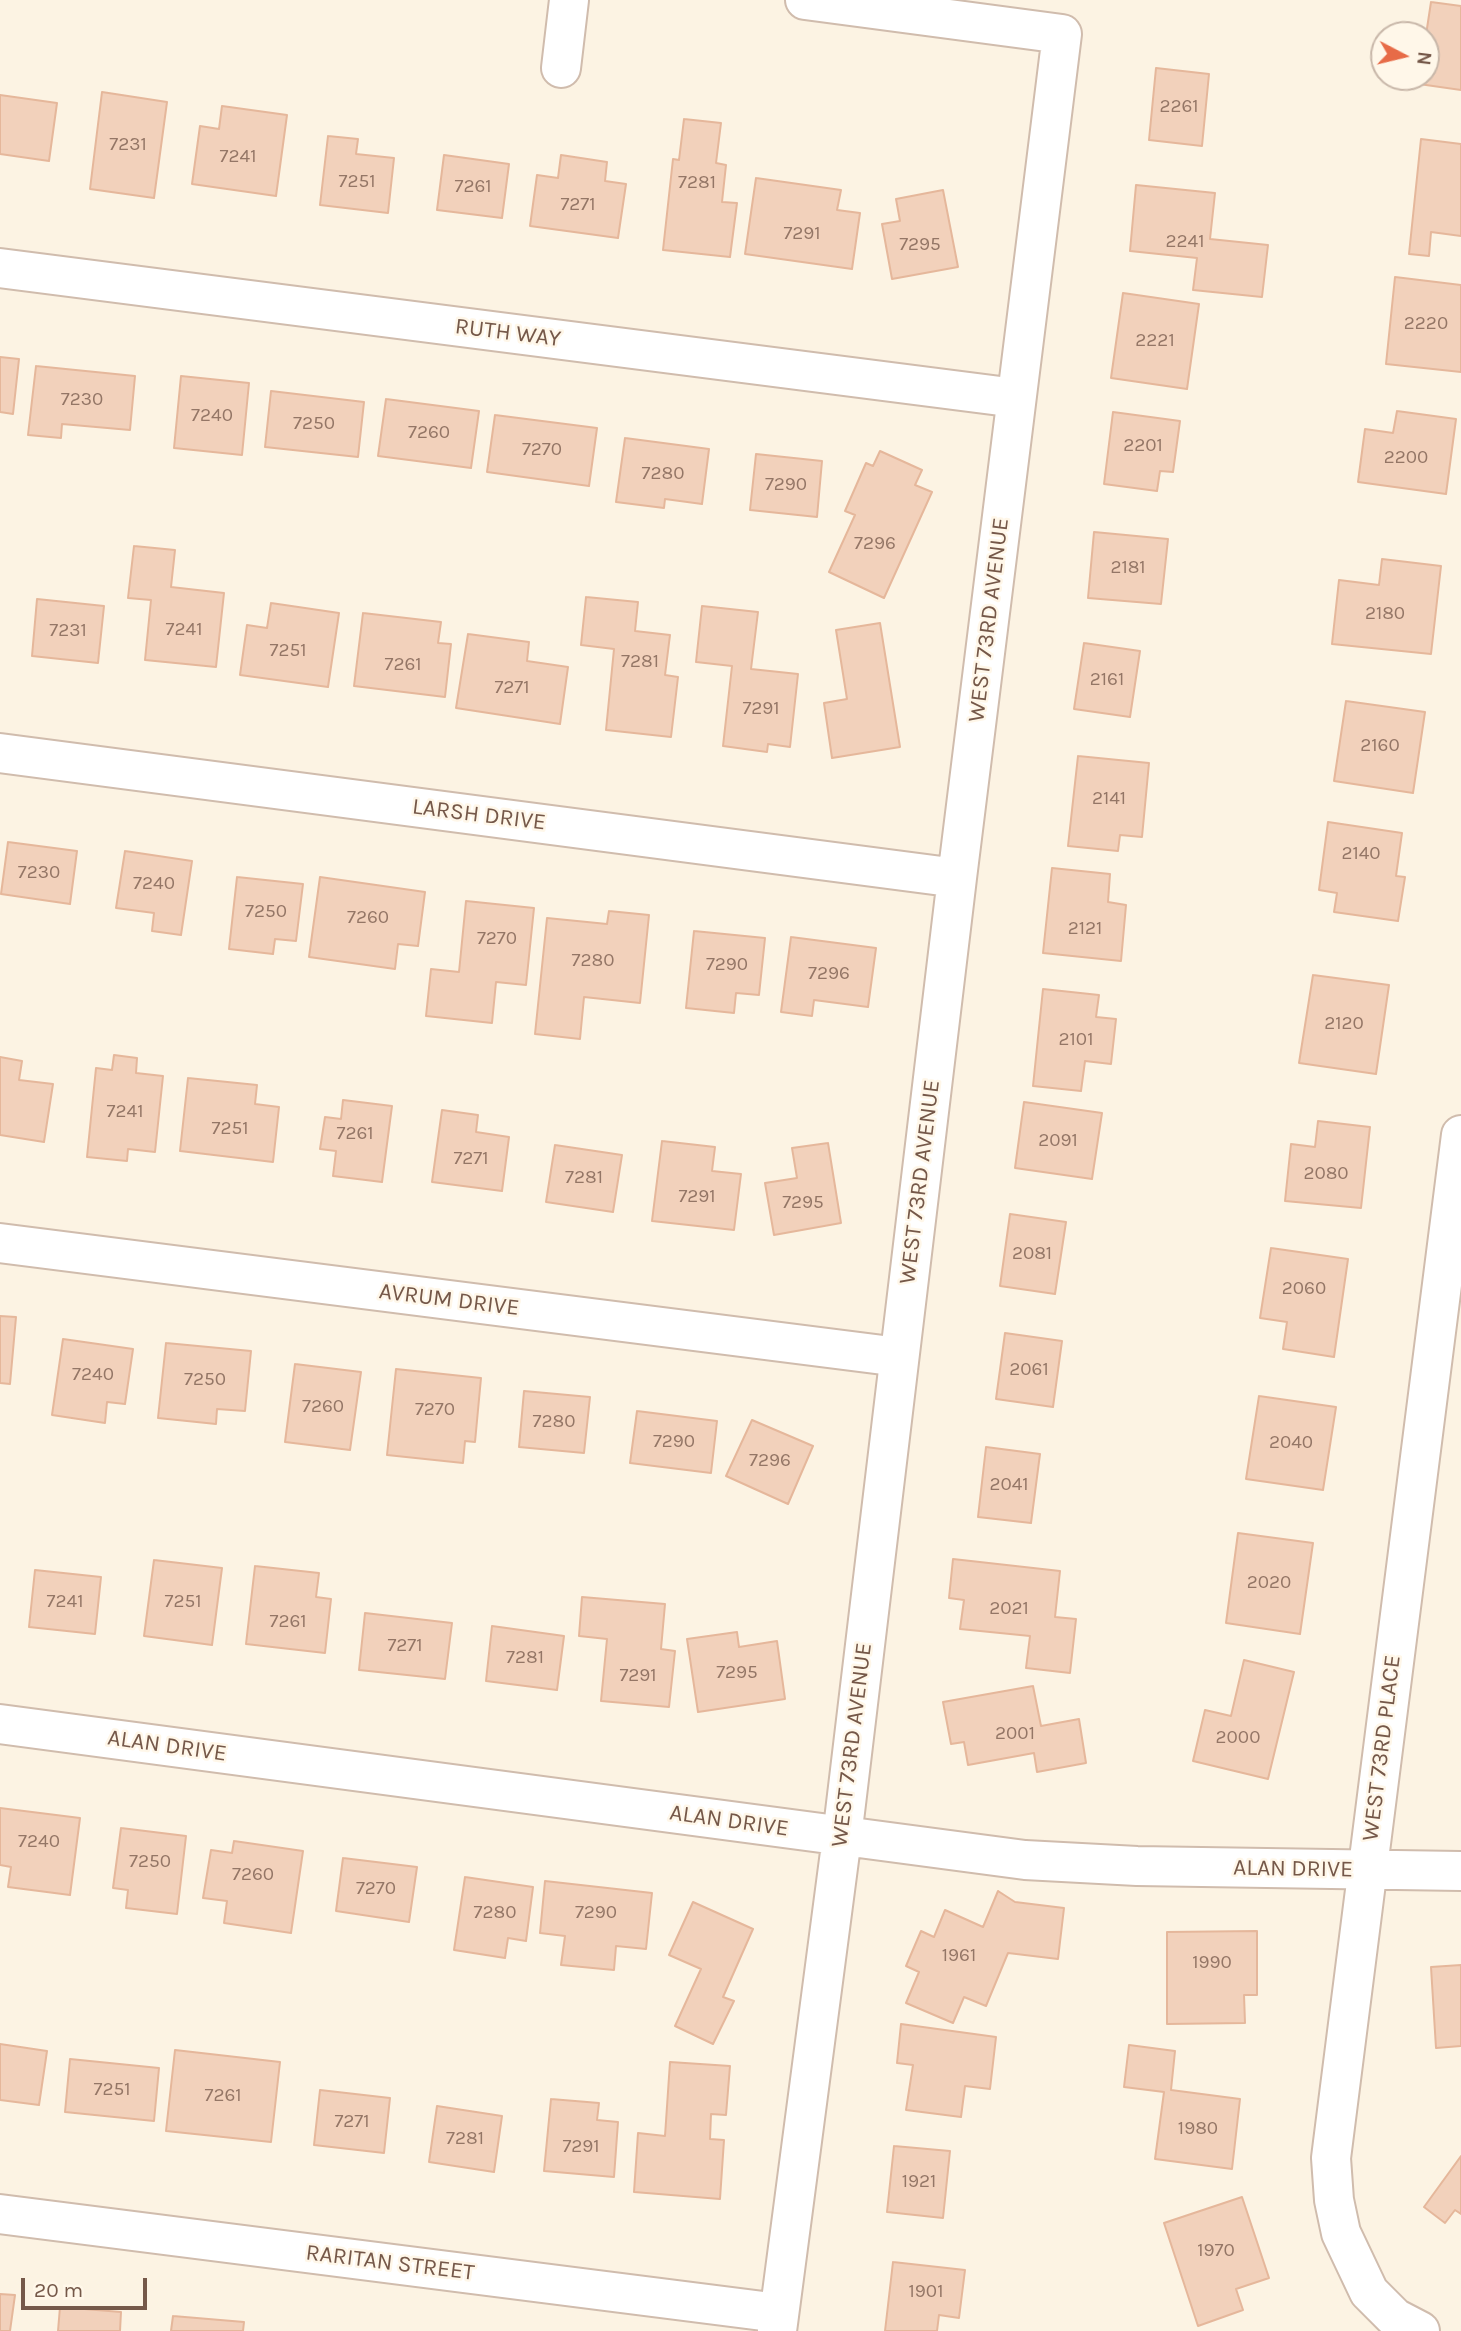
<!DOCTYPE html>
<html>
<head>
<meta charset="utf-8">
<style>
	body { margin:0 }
	#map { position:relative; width:1461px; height:2331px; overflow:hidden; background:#fcf3e3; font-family:Karla,sans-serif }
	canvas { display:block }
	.north { position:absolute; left:1370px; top:21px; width:70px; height:70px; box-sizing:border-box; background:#fff7e9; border:2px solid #c8b7a9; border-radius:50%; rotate:97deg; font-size:19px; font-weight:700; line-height:28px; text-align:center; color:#755849 }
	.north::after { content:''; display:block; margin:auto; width:24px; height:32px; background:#e76b47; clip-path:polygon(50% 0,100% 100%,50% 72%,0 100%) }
	.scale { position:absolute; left:21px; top:2278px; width:126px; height:32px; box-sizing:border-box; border:4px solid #755849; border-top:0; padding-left:9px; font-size:21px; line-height:24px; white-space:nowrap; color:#755849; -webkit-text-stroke:5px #fff7e9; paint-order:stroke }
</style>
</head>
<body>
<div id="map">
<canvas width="1461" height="2331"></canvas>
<div class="north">N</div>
<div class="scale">20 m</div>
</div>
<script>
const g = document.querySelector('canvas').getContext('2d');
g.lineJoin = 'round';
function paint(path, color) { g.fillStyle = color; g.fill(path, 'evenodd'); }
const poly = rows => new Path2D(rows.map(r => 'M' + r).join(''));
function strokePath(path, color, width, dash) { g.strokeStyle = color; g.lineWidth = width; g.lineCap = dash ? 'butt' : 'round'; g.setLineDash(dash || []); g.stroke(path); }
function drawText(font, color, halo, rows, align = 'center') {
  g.font = font + ' Karla,sans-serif'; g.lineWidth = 5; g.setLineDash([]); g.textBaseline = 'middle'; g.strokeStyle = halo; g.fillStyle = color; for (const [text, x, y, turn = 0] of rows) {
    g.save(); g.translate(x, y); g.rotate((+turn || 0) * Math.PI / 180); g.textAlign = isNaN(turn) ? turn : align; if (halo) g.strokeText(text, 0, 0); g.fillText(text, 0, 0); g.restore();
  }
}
const building = poly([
	[1431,2,1461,6,1461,90,1419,84,1420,77,1426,77,1426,35,1431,2],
	[1156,68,1209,74,1202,146,1149,140,1156,68],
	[102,92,167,102,154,198,90,189,102,92],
	[0,95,57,103,49,161,0,154,0,95],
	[222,106,287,115,276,196,192,184,200,126,219,129,222,106],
	[684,119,721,123,716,163,726,165,722,202,737,203,730,257,663,250,673,159,679,160,684,119],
	[328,136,358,139,356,154,394,158,388,213,320,205,328,136],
	[1421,139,1461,144,1461,236,1431,232,1429,256,1409,254,1421,139],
	[444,155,509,164,502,218,437,210,444,155],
	[561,155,607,162,605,181,626,184,618,238,530,226,537,175,558,178,561,155],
	[756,178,841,190,837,210,860,213,852,269,745,254,756,178],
	[1136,185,1215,193,1210,239,1268,245,1262,297,1193,290,1197,258,1130,251,1136,185],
	[943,190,958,267,892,279,882,224,900,221,896,199,943,190],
	[1395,277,1461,285,1461,372,1386,364,1395,277],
	[1123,293,1199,304,1187,389,1111,378,1123,293],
	[0,357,19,359,13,414,0,412,0,357],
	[36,366,135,376,130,430,62,424,61,438,28,435,36,366],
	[181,376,249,383,242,455,174,448,181,376],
	[271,391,364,402,358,457,265,447,271,391],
	[386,399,479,411,471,468,378,456,386,399],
	[1397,411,1456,419,1446,494,1358,482,1365,429,1393,433,1397,411],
	[1113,412,1180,421,1173,472,1160,471,1157,491,1104,484,1113,412],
	[495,415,597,428,589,486,487,472,495,415],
	[625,438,709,449,702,504,665,499,664,508,616,502,625,438],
	[880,451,922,470,915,485,932,492,884,598,829,572,855,515,845,511,866,463,873,466,880,451],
	[756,454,822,461,817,517,750,510,756,454],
	[1094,532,1168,539,1161,604,1088,598,1094,532],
	[134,546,175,550,171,587,224,593,216,667,145,660,151,600,128,598,134,546],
	[1382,559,1441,566,1431,654,1332,644,1339,580,1379,585,1382,559],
	[586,597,638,602,635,631,670,635,665,675,678,677,671,737,606,730,614,649,581,645,586,597],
	[37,599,104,606,98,663,32,656,37,599],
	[271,603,339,613,328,687,240,675,247,625,267,628,271,603],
	[702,606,758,612,751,669,798,674,790,747,768,744,767,752,723,746,732,666,696,662,702,606],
	[363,613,441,622,438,643,451,644,445,697,354,686,363,613],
	[880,623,900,747,832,758,824,703,847,699,836,630,880,623],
	[468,634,529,642,527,661,568,667,560,724,456,708,468,634],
	[1084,643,1140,651,1130,717,1074,709,1084,643],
	[1346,701,1425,712,1413,793,1334,781,1346,701],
	[1078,756,1149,763,1142,837,1120,835,1118,851,1068,846,1078,756],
	[1328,822,1402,833,1396,876,1405,877,1398,921,1334,912,1337,893,1319,890,1328,822],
	[8,842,77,851,70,904,1,894,8,842],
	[125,851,192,861,181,935,152,931,154,913,116,908,125,851],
	[1052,868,1110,874,1108,902,1126,905,1121,961,1043,953,1052,868],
	[237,877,303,884,296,941,275,939,273,954,229,949,237,877],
	[320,877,425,892,418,946,398,944,395,969,309,957,320,877],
	[466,901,534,908,526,985,496,982,492,1023,426,1016,431,969,459,972,466,901],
	[609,911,649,915,640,1003,584,997,580,1039,535,1034,547,918,607,924,609,911],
	[694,931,765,938,759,995,736,993,734,1013,686,1008,694,931],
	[791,937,876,948,868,1007,814,1000,812,1016,781,1012,791,937],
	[1313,975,1389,985,1376,1074,1299,1063,1313,975],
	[1043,989,1099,995,1096,1017,1116,1019,1111,1064,1085,1061,1081,1091,1033,1086,1043,989],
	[114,1055,137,1058,136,1073,163,1076,155,1152,128,1149,127,1161,87,1157,96,1068,112,1070,114,1055],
	[0,1057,22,1061,19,1080,53,1084,44,1142,0,1135,0,1057],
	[188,1078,257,1085,255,1104,279,1107,273,1162,180,1151,188,1078],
	[343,1100,392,1106,382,1182,333,1176,336,1151,320,1149,325,1117,341,1119,343,1100],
	[1024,1102,1102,1113,1092,1179,1015,1168,1024,1102],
	[442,1110,478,1115,476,1132,509,1137,502,1191,432,1182,442,1110],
	[1318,1121,1370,1127,1361,1208,1285,1201,1291,1144,1315,1147,1318,1121],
	[662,1141,715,1147,712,1171,741,1174,734,1230,652,1221,662,1141],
	[828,1143,841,1223,774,1235,765,1183,797,1178,792,1148,828,1143],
	[555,1145,622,1155,613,1212,546,1202,555,1145],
	[1010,1214,1066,1222,1055,1294,1000,1286,1010,1214],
	[1271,1248,1348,1259,1334,1357,1283,1349,1287,1322,1260,1318,1271,1248],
	[0,1316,16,1317,10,1384,0,1383,0,1316],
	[1005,1333,1062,1341,1053,1407,996,1399,1005,1333],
	[63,1339,133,1349,125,1404,107,1402,105,1423,52,1415,63,1339],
	[166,1343,251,1351,245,1411,217,1409,216,1424,158,1418,166,1343],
	[295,1364,361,1372,350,1450,285,1442,295,1364],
	[396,1369,481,1378,475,1442,465,1441,463,1463,387,1455,396,1369],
	[524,1391,590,1397,584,1453,519,1447,524,1391],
	[1259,1396,1336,1407,1323,1490,1246,1479,1259,1396],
	[637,1411,717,1421,711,1473,630,1463,637,1411],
	[752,1420,813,1446,788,1504,726,1476,752,1420],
	[986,1447,1040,1454,1031,1523,978,1517,986,1447],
	[1238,1533,1313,1543,1300,1634,1226,1623,1238,1533],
	[953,1559,1060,1571,1055,1617,1076,1619,1070,1673,1026,1668,1030,1636,960,1629,964,1600,949,1598,953,1559],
	[154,1560,222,1568,212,1645,144,1636,154,1560],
	[255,1566,319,1573,316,1597,331,1599,325,1653,246,1644,255,1566],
	[35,1570,101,1577,95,1634,29,1627,35,1570],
	[582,1597,665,1604,661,1649,675,1651,669,1707,601,1701,607,1639,579,1636,582,1597],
	[365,1613,452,1623,445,1679,359,1670,365,1613],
	[492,1626,564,1636,557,1690,486,1681,492,1626],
	[737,1632,739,1647,777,1641,785,1699,698,1712,687,1639,737,1632],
	[1244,1660,1294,1672,1268,1779,1193,1761,1205,1710,1231,1716,1244,1660],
	[1033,1686,1041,1726,1079,1719,1086,1763,1037,1772,1034,1753,968,1765,964,1742,951,1744,943,1702,1033,1686],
	[0,1808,80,1818,70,1895,8,1887,11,1867,0,1865,0,1808],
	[121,1828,186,1836,177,1914,126,1908,128,1890,113,1888,121,1828],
	[234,1841,303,1851,291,1933,224,1923,227,1901,203,1898,211,1850,232,1853,234,1841],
	[343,1858,417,1867,409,1922,336,1911,343,1858],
	[465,1877,533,1887,526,1941,508,1938,505,1958,454,1950,465,1877],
	[545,1881,652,1893,646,1949,616,1946,614,1970,561,1965,565,1936,540,1933,545,1881],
	[998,1891,1015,1902,1064,1908,1058,1959,1008,1953,986,2006,964,1997,953,2023,906,2003,919,1972,906,1966,921,1931,934,1937,945,1910,983,1927,998,1891],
	[693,1902,753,1929,723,1997,734,2001,713,2044,675,2026,701,1969,669,1955,693,1902],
	[1257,1931,1257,1995,1244,1995,1245,2023,1167,2024,1167,1932,1257,1931],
	[1461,1965,1461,2046,1436,2048,1431,1967,1461,1965],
	[901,2024,996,2037,990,2089,965,2086,961,2117,906,2110,913,2065,897,2063,901,2024],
	[0,2044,47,2051,39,2105,0,2100,0,2044],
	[1129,2045,1175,2051,1171,2090,1240,2099,1232,2169,1155,2159,1164,2092,1124,2087,1129,2045],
	[175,2050,280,2062,271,2142,166,2131,175,2050],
	[70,2059,159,2068,154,2121,65,2112,70,2059],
	[670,2062,730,2066,726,2115,711,2114,710,2139,724,2140,720,2199,634,2192,638,2133,665,2136,670,2062],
	[320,2090,390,2098,384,2153,314,2145,320,2090],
	[551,2099,599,2103,597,2120,618,2122,614,2177,544,2171,551,2099],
	[437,2106,502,2116,494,2172,429,2162,437,2106],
	[894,2146,950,2151,943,2218,887,2212,894,2146],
	[1461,2156,1461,2214,1455,2210,1445,2223,1424,2207,1461,2156],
	[1242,2197,1269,2278,1236,2289,1243,2310,1198,2326,1164,2223,1242,2197],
	[893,2262,965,2270,959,2318,939,2315,937,2331,885,2331,893,2262],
	[0,2294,15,2295,10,2331,0,2331,0,2294],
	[60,2307,121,2312,120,2331,58,2331,60,2307],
	[173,2316,244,2322,243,2331,171,2331,173,2316]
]);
paint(building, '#f2d1bb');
strokePath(building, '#e5b79b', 2);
const minor = poly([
	[561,68,569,0],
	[0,268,1016,398],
	[0,753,957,878],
	[0,1243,899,1357],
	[0,1724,1025,1860,1137,1866,1461,1871],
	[0,2214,779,2313],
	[777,2331,842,1837,957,878,1062,34,805,0],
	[1420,2331,1395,2318,1369,2292,1341,2233,1334,2200,1331,2158,1461,1135]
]);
strokePath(minor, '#d0bcad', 42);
strokePath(minor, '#fff', 38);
drawText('19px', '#947666', null, [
	["2261",1179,107],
	["7231",128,145],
	["7241",238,157],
	["7251",357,182],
	["7281",697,183],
	["7261",473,187],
	["7271",578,205],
	["7291",802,234],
	["2241",1185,242],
	["7295",920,245],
	["2220",1426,324],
	["2221",1155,341],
	["7230",82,400],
	["7240",212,416],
	["7250",314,424],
	["7260",429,433],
	["2201",1143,446],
	["7270",542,450],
	["2200",1406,458],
	["7280",663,474],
	["7290",786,485],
	["7296",875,544],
	["2181",1128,568],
	["2180",1385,614],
	["7241",184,630],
	["7231",68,631],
	["7251",288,651],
	["7281",640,662],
	["7261",403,665],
	["2161",1107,680],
	["7271",512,688],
	["7291",761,709],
	["2160",1380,746],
	["2141",1109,799],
	["2140",1361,854],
	["7230",39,873],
	["7240",154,884],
	["7250",266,912],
	["7260",368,918],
	["2121",1085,929],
	["7270",497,939],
	["7280",593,961],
	["7290",727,965],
	["7296",829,974],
	["2120",1344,1024],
	["2101",1076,1040],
	["7241",125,1112],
	["7251",230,1129],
	["7261",355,1134],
	["2091",1058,1141],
	["7271",471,1159],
	["2080",1326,1174],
	["7281",584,1178],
	["7291",697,1197],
	["7295",803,1203],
	["2081",1032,1254],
	["2060",1304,1289],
	["2061",1029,1370],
	["7240",93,1375],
	["7250",205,1380],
	["7260",323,1407],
	["7270",435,1410],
	["7280",554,1422],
	["7290",674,1442],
	["2040",1291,1443],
	["7296",770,1461],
	["2041",1009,1485],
	["2020",1269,1583],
	["7241",65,1602],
	["7251",183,1602],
	["2021",1009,1609],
	["7261",288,1622],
	["7271",405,1646],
	["7281",525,1658],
	["7295",737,1673],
	["7291",638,1676],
	["2001",1015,1734],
	["2000",1238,1738],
	["7240",39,1842],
	["7250",150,1862],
	["7260",253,1875],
	["7270",376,1889],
	["7280",495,1913],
	["7290",596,1913],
	["1961",959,1956],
	["1990",1212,1963],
	["7251",112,2090],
	["7261",223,2096],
	["7271",352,2122],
	["1980",1198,2129],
	["7281",465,2139],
	["7291",581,2147],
	["1921",919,2182],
	["1970",1216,2251],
	["1901",926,2292]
]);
drawText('23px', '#755849', '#fff7e9', [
	["RUTH WAY",508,333,7],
	["WEST 73RD AVENUE",989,620,-83],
	["LARSH DRIVE",479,815,7],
	["WEST 73RD AVENUE",920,1182,-83],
	["AVRUM DRIVE",449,1300,7],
	["WEST 73RD AVENUE",852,1745,-83],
	["ALAN DRIVE",167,1746,8],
	["WEST 73RD PLACE",1382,1748,-83],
	["ALAN DRIVE",729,1821,8],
	["ALAN DRIVE",1293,1869,1],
	["RARITAN STREET",390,2263,7]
]);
</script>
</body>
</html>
